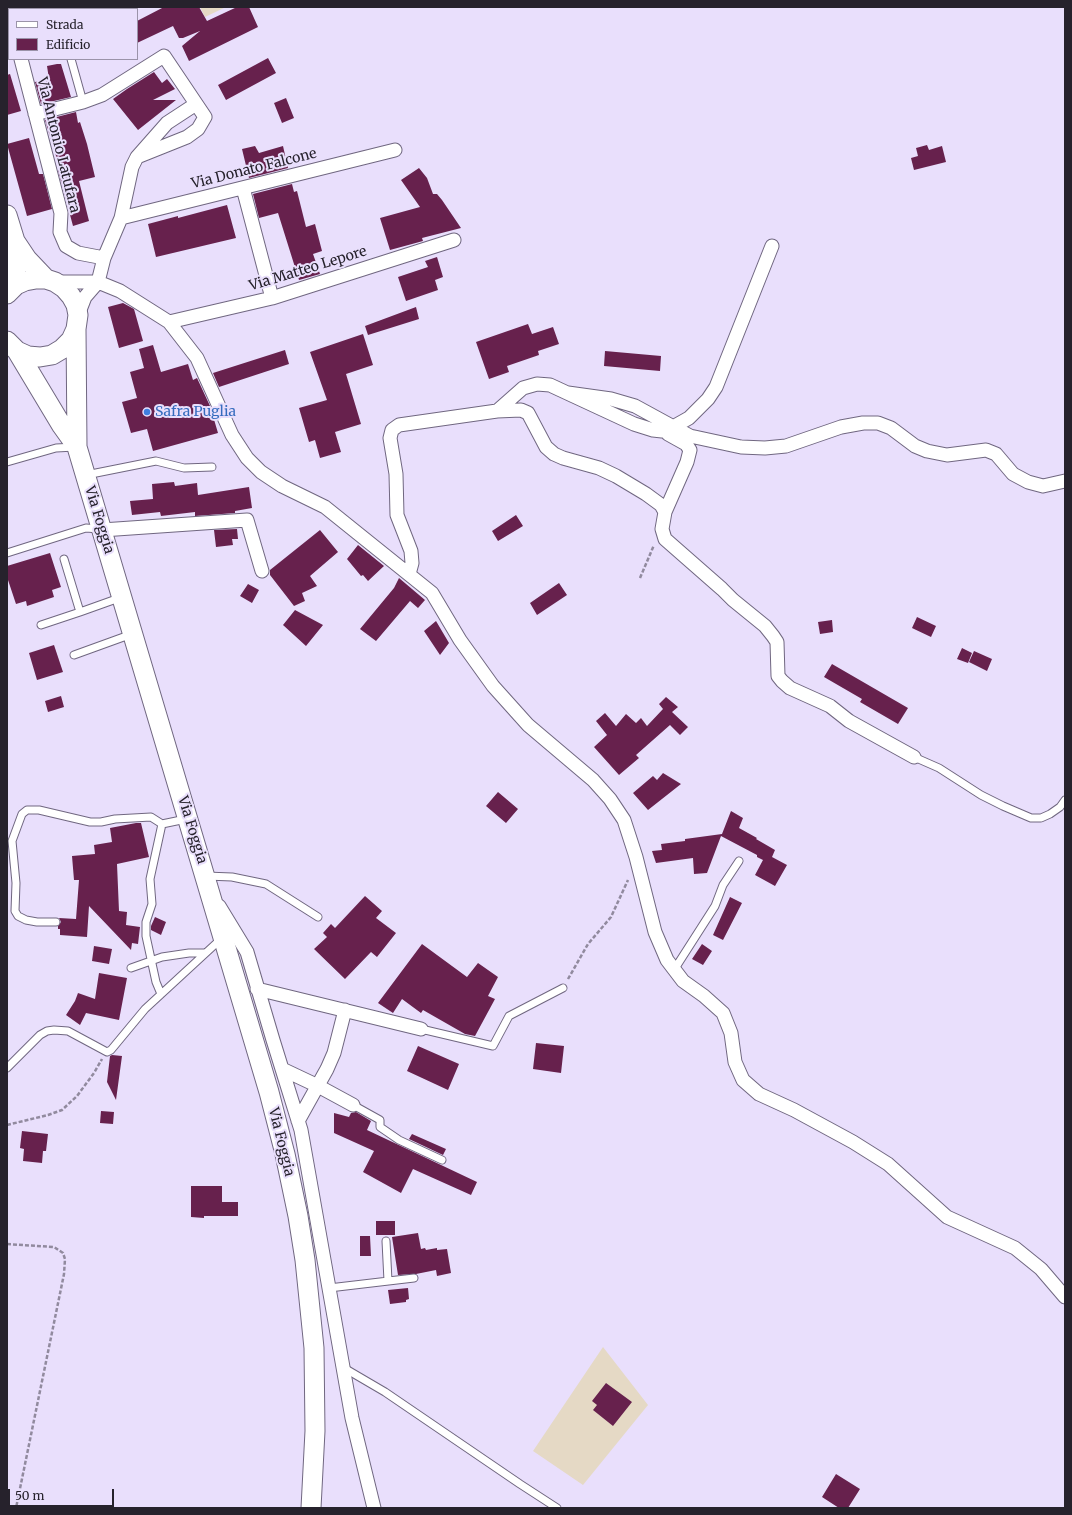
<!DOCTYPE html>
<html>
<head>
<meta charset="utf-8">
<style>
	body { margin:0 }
	#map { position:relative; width:1072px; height:1515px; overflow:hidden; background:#e9dffc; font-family:Merriweather,serif }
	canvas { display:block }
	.frame { position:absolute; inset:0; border:8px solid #26222c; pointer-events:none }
	.legend { position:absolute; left:8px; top:8px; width:130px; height:52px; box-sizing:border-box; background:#e9dffc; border:1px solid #9b93a9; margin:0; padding:5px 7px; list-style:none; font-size:12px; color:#26222c }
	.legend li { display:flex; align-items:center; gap:8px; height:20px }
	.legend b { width:20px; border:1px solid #9b93a9 }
	.scale { position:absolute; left:8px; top:1489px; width:106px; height:18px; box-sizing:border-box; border:2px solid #26222c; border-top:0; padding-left:5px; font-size:12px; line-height:14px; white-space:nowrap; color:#26222c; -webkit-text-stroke:3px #e9dffc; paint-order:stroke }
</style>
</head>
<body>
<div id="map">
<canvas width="1072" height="1515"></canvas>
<div class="frame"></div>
<ul class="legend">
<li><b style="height:5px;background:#fff"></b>Strada</li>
<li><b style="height:11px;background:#67214d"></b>Edificio</li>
</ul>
<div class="scale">50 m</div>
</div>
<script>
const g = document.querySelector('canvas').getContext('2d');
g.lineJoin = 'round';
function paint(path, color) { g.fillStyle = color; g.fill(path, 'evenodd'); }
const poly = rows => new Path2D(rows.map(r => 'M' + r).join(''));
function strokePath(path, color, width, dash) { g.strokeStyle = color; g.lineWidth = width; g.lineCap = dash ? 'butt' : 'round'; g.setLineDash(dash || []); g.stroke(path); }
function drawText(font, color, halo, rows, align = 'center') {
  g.font = font + ' Merriweather,serif'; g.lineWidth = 4; g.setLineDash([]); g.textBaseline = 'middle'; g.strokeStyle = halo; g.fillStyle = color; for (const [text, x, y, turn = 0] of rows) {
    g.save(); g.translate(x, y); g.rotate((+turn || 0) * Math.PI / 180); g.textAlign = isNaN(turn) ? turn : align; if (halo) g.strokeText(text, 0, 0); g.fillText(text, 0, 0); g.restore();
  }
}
paint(poly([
	[200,7,226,7,205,17],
	[603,1347,648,1405,583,1485,533,1451]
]), '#e5d9c5');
paint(poly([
	[164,7,199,7,207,21,237,7,249,7,258,27,189,61,182,46,200,31,183,38,179,38,173,26,137,43,137,21],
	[268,58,276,73,226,100,218,85],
	[57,64,61,64,71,97,41,104,35,82,49,79,47,66],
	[154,72,162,83,167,79,175,89,153,100,176,100,138,130,113,99,127,89],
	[10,74,21,111,7,115,7,75],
	[286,98,294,118,282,123,274,103],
	[76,112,78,123,80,122,87,144,95,177,79,181,89,221,73,226,58,170,60,169,45,120],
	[29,138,39,174,43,174,52,209,27,216,7,144],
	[927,145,929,150,942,146,946,162,914,170,911,158,918,156,916,148],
	[255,146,259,153,283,146,288,168,249,178,242,149],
	[419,168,427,178,433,194,437,194,442,200,461,228,422,238,423,241,390,250,380,218,420,207,401,180],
	[292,184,294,192,297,191,306,227,315,224,322,251,313,254,320,274,299,280,278,213,259,218,253,194],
	[227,205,236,238,156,257,148,224,178,216,178,218],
	[437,257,443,277,435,280,438,290,406,301,398,277,428,267,425,261],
	[123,303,134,309,143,341,119,348,108,307],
	[416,307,419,319,368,335,365,326],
	[528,324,532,334,553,327,559,344,538,351,539,355,507,366,509,372,489,379,476,342],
	[363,334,373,365,346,374,361,424,335,432,341,452,320,458,315,440,309,442,299,408,327,400,310,352],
	[153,345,161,372,188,364,193,380,197,378,210,406,218,433,153,451,147,429,131,433,122,402,137,398,130,372,144,368,139,349],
	[285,350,289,364,219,387,213,373],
	[605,351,661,356,660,371,604,366],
	[174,482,175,486,197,483,198,495,249,487,252,508,235,511,235,513,195,516,195,512,161,516,160,512,132,515,130,501,153,499,152,484],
	[516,515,523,526,498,541,492,531],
	[237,529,238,539,232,539,233,545,216,547,214,530],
	[320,530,338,552,310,576,317,586,302,593,305,601,294,606,270,575,270,570],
	[358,545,384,566,368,581,363,575,361,576,347,559],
	[50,553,61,587,52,590,54,597,27,606,26,601,16,604,7,577,7,566],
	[399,578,425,600,418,608,410,601,376,641,360,629,394,588],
	[559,583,567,595,537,615,530,603],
	[248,584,259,590,252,603,240,596],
	[295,610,323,625,306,646,283,625],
	[917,617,936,626,931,637,912,628],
	[832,620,833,632,820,634,818,622],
	[436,621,449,643,440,655,424,631],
	[54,645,63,672,37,680,29,653],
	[962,648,972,653,968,663,957,659],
	[974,651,992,659,987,671,969,662],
	[832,664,908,708,898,724,860,702,862,699,824,677],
	[61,696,64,707,48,712,45,701],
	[666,697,678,707,672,712,688,727,680,735,670,725,636,755,639,758,619,775,594,747,607,735,596,721,605,713,616,726,626,714,636,723,641,718,647,726,663,709,659,704],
	[663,773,681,784,648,810,633,793,653,776,657,780],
	[498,792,518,809,506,823,486,806],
	[731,811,743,818,739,828,757,838,756,839,775,850,772,857,787,865,775,886,755,875,763,860,757,857,757,855,721,836,707,873,694,874,693,858,656,863,652,851,662,850,661,844,685,841,685,839,722,834],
	[136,823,141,823,149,857,117,864,119,911,127,912,126,925,140,927,138,944,132,943,131,950,89,906,87,937,60,935,60,929,58,929,58,926,61,922,59,918,76,919,79,880,74,880,72,856,95,854,94,845,112,842,110,828],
	[365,896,382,911,376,918,396,933,377,957,371,952,345,979,314,949,327,937,323,933,331,924,335,928],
	[730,897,742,903,723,940,713,935],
	[155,917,166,922,161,935,151,930,151,926],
	[422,944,467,977,478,963,498,977,488,996,495,999,475,1036,465,1034,423,1010,421,1013,402,999,393,1013,378,1003],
	[702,944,712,951,703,965,692,959],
	[94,946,112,949,109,964,92,961],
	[99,973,127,978,119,1020,86,1013,80,1025,66,1015,75,1001,78,993,95,999],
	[536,1043,564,1046,561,1073,533,1069],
	[418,1046,459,1064,448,1090,407,1071],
	[112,1055,122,1056,116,1100,107,1082,110,1056],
	[101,1111,114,1112,113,1124,100,1123],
	[356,1112,371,1121,367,1130,477,1182,471,1195,413,1169,401,1193,363,1172,374,1151,334,1133,334,1113,349,1117,351,1113],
	[22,1131,48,1134,46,1151,43,1151,42,1163,23,1161,24,1149,20,1148],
	[412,1134,446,1149,443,1155,409,1139],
	[191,1186,222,1186,222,1202,238,1202,238,1216,204,1216,204,1218,191,1217],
	[376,1221,395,1221,395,1235,376,1235],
	[418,1233,421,1249,425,1248,426,1250,437,1248,437,1250,447,1249,451,1273,437,1276,436,1270,416,1274,398,1275,392,1237],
	[360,1236,370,1236,371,1256,360,1256],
	[408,1288,409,1299,406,1300,406,1302,390,1304,388,1290],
	[606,1383,632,1402,613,1426,593,1410,597,1405,592,1401],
	[836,1474,860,1489,848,1508,839,1508,822,1497]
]), '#67214d');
const lane = poly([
	[57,7,58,9],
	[71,59,83,102],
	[7,462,56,448,75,447],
	[86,475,156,461,184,468,212,467],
	[7,553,86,528,99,529],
	[64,559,80,612,122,597],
	[41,625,80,612],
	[74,655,132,634],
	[914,757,939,768,981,795,1003,806,1031,818,1041,818,1050,814,1060,807,1065,800],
	[206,876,232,877,266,884,318,917],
	[56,922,37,922,26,920,18,916,15,911,16,883,12,841,22,814,27,810,39,810,90,822,101,822,115,819,151,817,162,824],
	[131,968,162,957,189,953,204,953],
	[674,970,715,906,723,885,739,861],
	[161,994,156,982,146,936,146,922,152,904,150,879,162,824,186,819],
	[421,1029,493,1046,509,1016,563,988],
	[7,1068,40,1035,47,1031,54,1030,68,1031,107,1052,111,1050,145,1009,222,938],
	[353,1105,380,1120,380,1127,399,1140,442,1160],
	[386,1241,388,1281],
	[329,1288,414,1278],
	[344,1368,385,1392,520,1484,557,1508]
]);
const street = poly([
	[7,7,9,14],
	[21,59,61,213,60,232,66,246,78,253,104,258],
	[35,114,83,102,102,95,164,56,205,117,198,129,187,137,137,157],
	[243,188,272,298],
	[121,218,395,150],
	[55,282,98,282,120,291,169,322,197,358,232,435,247,458,261,472,282,486,325,507,432,593,460,640,493,686,528,725,593,780,610,799,624,820,636,857,655,932,667,960,683,981,704,996,723,1013,731,1033,735,1062,743,1080,759,1094,794,1110,853,1142,888,1164,947,1217,1015,1248,1041,1269,1065,1297],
	[78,315,85,297,98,282,104,258,121,218,132,167,137,157,167,123,196,104],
	[169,322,272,298,454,240],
	[568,393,611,399,635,406,690,436,741,447,765,448,786,446,841,427,863,423,878,423,891,428,915,446,927,451,947,455,986,450,996,454,1013,474,1028,482,1043,486,1065,481],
	[497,411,523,388,537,384,550,385,634,424,653,430,662,431,673,427,689,418,708,399,716,387,772,246],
	[668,434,686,444,690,450,687,462,665,512,662,529,665,539,722,589,733,600,765,626,773,636,777,642,778,676,782,681,790,688,830,706,849,721,914,757],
	[102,530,247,520,262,571],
	[409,574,412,563,411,551,397,515,396,474,390,438,392,430,399,425,497,411,521,410,528,413,546,447,554,454,563,458,599,468,616,476,646,494,661,505,665,512],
	[219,906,247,952,273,1040,301,1130,352,1418,374,1508],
	[257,989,421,1029],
	[282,1069,318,1086,353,1105],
	[298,1121,327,1069,334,1053,345,1010]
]);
const secondary = poly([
	[7,215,15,241,16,285],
	[15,241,27,259,46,279],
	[7,294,16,285,25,281,36,279,46,279,55,282,64,288,71,296,76,305,78,315,76,329,71,340,62,349,52,355,40,357,28,356,17,351,7,341],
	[76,329,77,447,269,1092,285,1154,298,1216,305,1260,314,1348,315,1431,311,1508],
	[17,351,62,426,77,447]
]);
strokePath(lane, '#706780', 9);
strokePath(street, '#706780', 15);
strokePath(secondary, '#706780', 21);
strokePath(poly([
	[640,578,654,545],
	[568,979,588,944,611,917,628,880],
	[7,1125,48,1115,62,1110,77,1096,94,1073,102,1059],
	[7,1244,54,1247,63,1253,65,1259,64,1274,16,1508]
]), '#918a9e', 2.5, [4, 2]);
strokePath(lane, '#fff', 7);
strokePath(street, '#fff', 13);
strokePath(secondary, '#fff', 19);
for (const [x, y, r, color] of [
	[147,412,4,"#3f7fe0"]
]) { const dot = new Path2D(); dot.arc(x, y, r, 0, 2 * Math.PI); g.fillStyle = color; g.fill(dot); strokePath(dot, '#e9dffc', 1.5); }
drawText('14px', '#26222c', '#e9dffc', [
	["Via Antonio Latufara",58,145,76],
	["Via Donato Falcone",254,169,-14],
	["Via Matteo Lepore",308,269,-17],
	["Via Foggia",99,520,73],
	["Via Foggia",192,830,73],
	["Via Foggia",281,1142,76]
]);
drawText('14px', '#366cbe', '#e9dffc', [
	["Safra Puglia",155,412]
], 'left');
</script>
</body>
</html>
